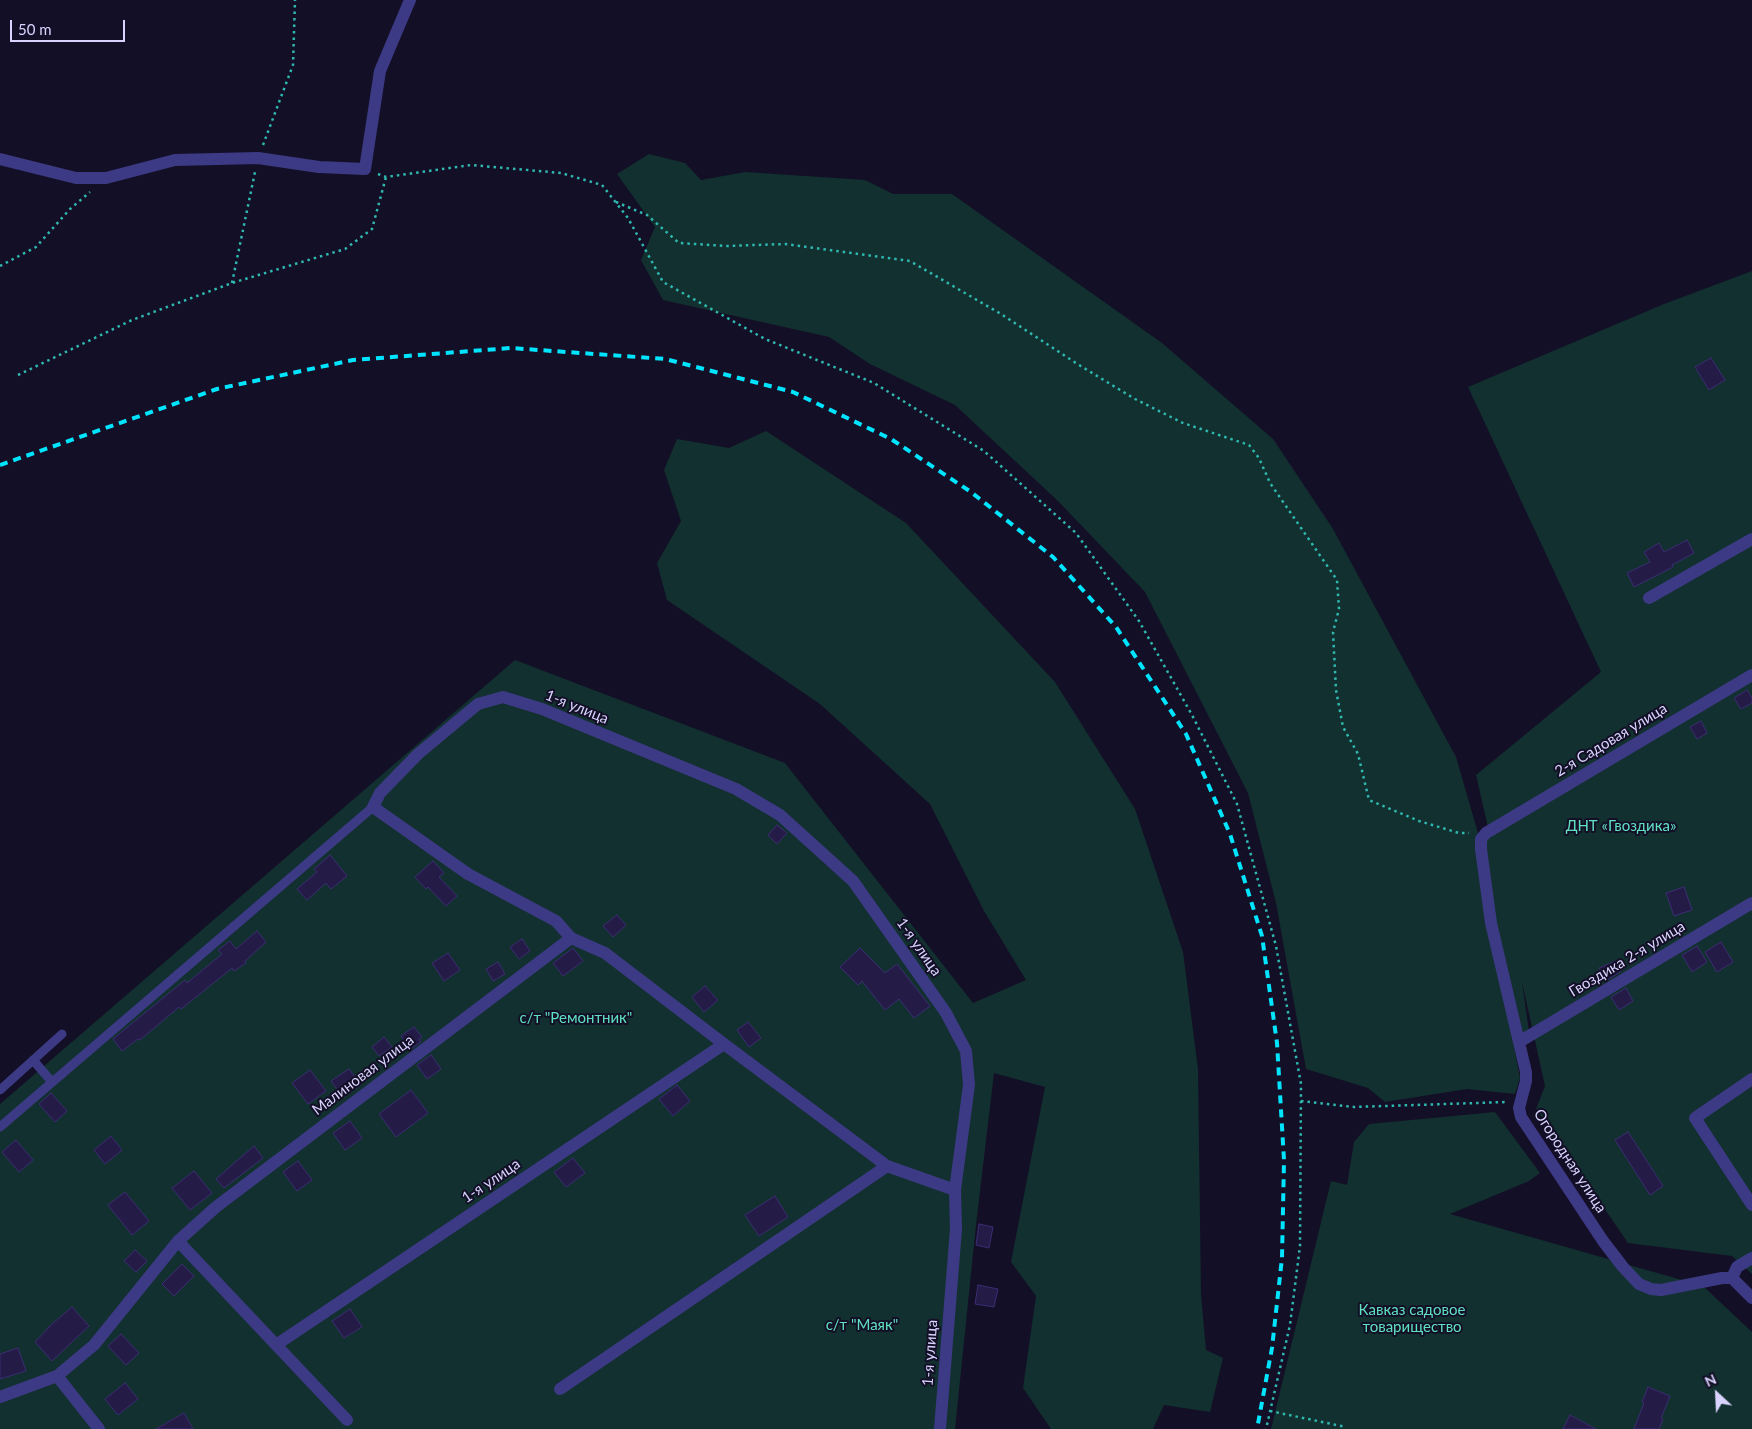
<!DOCTYPE html>
<html>
<head>
<meta charset="utf-8">
<style>
	body { margin:0 }
	#map { position:relative; width:1752px; height:1429px; overflow:hidden; background:#130f26; font-family:Lato,sans-serif }
	canvas { display:block }
	.north { position:absolute; left:1692px; top:1369px; width:50px; height:50px; -webkit-text-stroke:4px #130f26; paint-order:stroke; rotate:335deg; font-size:14px; font-weight:700; line-height:20px; text-align:center; color:#d9d4ff }
	.north::after { content:''; display:block; margin:auto; width:18px; height:22px; background:#d9d4ff; clip-path:polygon(50% 0,100% 100%,50% 72%,0 100%) }
	.scale { position:absolute; left:10px; top:20px; width:115px; height:22px; box-sizing:border-box; border:2px solid #d9d4ff; border-top:0; padding-left:6px; font-size:15px; line-height:18px; white-space:nowrap; color:#d9d4ff; -webkit-text-stroke:4px #130f26; paint-order:stroke }
</style>
</head>
<body>
<div id="map">
<canvas width="1752" height="1429"></canvas>
<div class="north">N</div>
<div class="scale">50 m</div>
</div>
<script>
const g = document.querySelector('canvas').getContext('2d');
g.lineJoin = 'round';
function paint(path, color) { g.fillStyle = color; g.fill(path, 'evenodd'); }
const poly = rows => new Path2D(rows.map(r => 'M' + r).join(''));
function strokePath(path, color, width, dash) { g.strokeStyle = color; g.lineWidth = width; g.lineCap = dash ? 'butt' : 'round'; g.setLineDash(dash || []); g.stroke(path); }
function drawText(font, color, halo, rows, align = 'center') {
  g.font = font + ' Lato,sans-serif'; g.lineWidth = 4; g.setLineDash([]); g.textBaseline = 'middle'; g.strokeStyle = halo; g.fillStyle = color; for (const [text, x, y, turn = 0] of rows) {
    g.save(); g.translate(x, y); g.rotate((+turn || 0) * Math.PI / 180); g.textAlign = isNaN(turn) ? turn : align; if (halo) g.strokeText(text, 0, 0); g.fillText(text, 0, 0); g.restore();
  }
}
paint(poly([
	[649,154,685,163,701,180,745,172,865,180,893,194,952,194,1162,343,1273,439,1333,529,1456,757,1478,833,1490,836,1476,775,1601,672,1468,387,1664,304,1752,271,1752,1274,1732,1256,1628,1243,1536,1109,1545,1086,1522,982,1529,1032,1513,1041,1520,1078,1515,1094,1467,1089,1385,1102,1368,1088,1306,1069,1276,903,1248,793,1145,592,1058,501,955,405,870,364,829,337,663,300,641,260,655,227,617,174],
	[766,431,906,523,1055,682,1135,809,1183,952,1198,1069,1201,1295,1206,1350,1223,1358,1210,1412,1164,1405,1153,1429,1051,1429,1023,1388,1036,1296,1011,1262,1045,1087,994,1073,976,1225,955,1429,0,1429,0,1104,515,660,785,763,973,1003,1026,980,984,911,930,804,820,704,667,600,657,563,681,521,664,470,677,439,729,448],
	[1495,1112,1540,1173,1529,1181,1450,1214,1703,1286,1752,1332,1752,1429,1271,1429,1331,1181,1347,1185,1354,1142,1369,1124]
]), '#12302f');
const building = poly([
	[1711,358,1725,380,1709,390,1695,367,1711,358],
	[1687,540,1694,553,1672,565,1673,567,1634,587,1627,573,1650,562,1644,552,1659,543,1664,552,1687,540],
	[1747,690,1752,698,1752,703,1741,709,1734,698,1747,690],
	[1701,721,1707,733,1697,739,1690,727,1701,721],
	[777,825,787,833,777,844,768,835,777,825],
	[330,855,347,876,331,889,326,883,307,900,297,889,317,872,314,869,330,855],
	[433,861,444,873,439,877,457,896,446,906,428,887,426,889,415,877,433,861],
	[1684,887,1692,910,1674,916,1666,893,1684,887],
	[617,915,626,925,613,937,603,926,617,915],
	[257,931,266,942,245,961,246,963,234,971,232,968,181,1009,179,1007,140,1040,138,1039,122,1051,113,1039,185,980,187,983,222,954,218,950,230,941,236,949,257,931],
	[522,939,530,951,519,959,510,947,522,939],
	[1721,942,1733,962,1717,972,1705,952,1721,942],
	[1697,946,1707,962,1692,972,1682,955,1697,946],
	[573,948,583,961,563,976,553,963,573,948],
	[860,948,885,973,897,964,930,1006,914,1018,899,999,885,1010,862,981,858,985,840,967,860,948],
	[448,953,460,970,444,981,432,963,448,953],
	[1615,961,1620,972,1606,981,1599,968,1615,961],
	[498,962,505,974,493,981,486,969,498,962],
	[705,986,718,1000,704,1012,692,997,705,986],
	[1626,988,1633,1001,1619,1010,1611,997,1626,988],
	[748,1022,761,1038,749,1047,737,1030,748,1022],
	[414,1027,422,1037,419,1039,421,1042,411,1049,401,1036,414,1027],
	[384,1037,392,1047,379,1056,372,1047,384,1037],
	[431,1055,441,1069,427,1079,417,1065,431,1055],
	[349,1069,361,1085,343,1097,331,1081,349,1069],
	[310,1070,326,1091,308,1104,292,1083,310,1070],
	[677,1085,690,1101,673,1116,659,1099,677,1085],
	[411,1090,428,1113,396,1137,379,1114,411,1090],
	[51,1093,67,1111,55,1122,39,1104,51,1093],
	[350,1121,362,1138,345,1150,333,1133,350,1121],
	[1628,1132,1663,1186,1650,1195,1615,1140,1628,1132],
	[111,1136,122,1150,105,1164,94,1150,111,1136],
	[16,1140,33,1160,19,1172,2,1152,16,1140],
	[254,1146,263,1158,224,1188,216,1179,254,1146],
	[573,1158,585,1173,566,1187,554,1172,573,1158],
	[298,1161,312,1180,297,1191,283,1172,298,1161],
	[194,1171,212,1193,190,1210,172,1188,194,1171],
	[125,1192,149,1221,132,1235,108,1205,125,1192],
	[775,1196,788,1217,759,1236,745,1215,775,1196],
	[979,1224,993,1227,989,1248,976,1245,979,1224],
	[135,1250,147,1261,136,1272,124,1261,135,1250],
	[182,1264,194,1276,174,1296,162,1284,182,1264],
	[978,1285,998,1289,994,1307,975,1304,978,1285],
	[72,1307,89,1326,52,1361,35,1342,52,1324,72,1307],
	[350,1309,362,1327,344,1338,332,1321,350,1309],
	[121,1334,139,1353,126,1365,108,1346,121,1334],
	[18,1348,26,1371,0,1379,0,1354,18,1348],
	[125,1383,138,1399,118,1415,105,1399,125,1383],
	[1648,1387,1670,1396,1661,1418,1663,1419,1659,1429,1634,1429,1644,1403,1642,1402,1648,1387],
	[184,1413,193,1429,156,1429,184,1413],
	[1570,1415,1596,1429,1563,1429,1570,1415]
]);
paint(building, '#241b47');
strokePath(building, '#3b2d73', 1);
strokePath(poly([
	[263,145,293,65,295,0],
	[378,174,386,177,471,165,561,173,602,185,628,218,663,282,765,339,874,383,984,451,1076,533,1139,621,1192,715,1237,804,1276,946,1301,1084,1300,1246,1290,1325,1266,1429],
	[616,202,647,215,679,243,726,246,785,244,910,261,1001,314,1079,365,1135,399,1183,423,1249,445,1259,458,1270,483,1337,580,1339,609,1333,632,1336,690,1343,727,1358,754,1369,800,1419,821,1459,833,1469,833],
	[0,266,36,247,70,209,90,192],
	[232,283,255,172],
	[18,375,132,320,232,283,345,249,372,229,386,177],
	[1301,1101,1354,1107,1507,1102],
	[1270,1411,1346,1427]
]), '#2fb8b0', 2.5, [2.5, 4]);
strokePath(poly([
	[33,1060,52,1082],
	[0,1090,62,1034],
	[0,1127,373,807]
]), '#3d3a85', 9);
strokePath(poly([
	[0,159,76,178,106,178,175,160,258,158,319,167,365,169,380,71,410,0],
	[1649,598,1752,539],
	[1752,675,1486,833,1481,839,1481,849,1491,923,1526,1072,1526,1081,1519,1108,1521,1117,1603,1241,1623,1267,1639,1284,1651,1289,1661,1290,1722,1278,1732,1278,1752,1298],
	[1519,1042,1752,903],
	[1752,1079,1695,1118,1752,1205],
	[178,1241,347,1420],
	[1732,1278,1737,1267,1752,1258],
	[276,1345,724,1044],
	[57,1376,99,1429],
	[560,1389,887,1166],
	[0,1397,57,1376,94,1345,178,1241,216,1207,571,938],
	[940,1429,956,1229,955,1190,969,1085,966,1051,946,1013,853,881,780,815,736,789,542,709,503,697,478,704,418,754,380,793,373,807,468,874,556,921,571,938,605,953,724,1044,887,1166,955,1190]
]), '#3d3a85', 12);
strokePath(poly([
	[0,465,217,389,353,360,511,348,665,359,793,392,891,439,971,492,1053,557,1116,627,1186,734,1230,834,1262,936,1277,1043,1284,1160,1282,1258,1272,1348,1257,1429]
]), '#00e5ff', 4, [8, 6]);
drawText('15px', '#d9d4ff', '#130f26', [
	["1-я улица",577,707,22],
	["2-я Садовая улица",1611,740,-31],
	["1-я улица",919,947,55],
	["Гвоздика 2-я улица",1627,959,-31],
	["Малиновая улица",363,1075,-37],
	["Огородная улица",1570,1161,57],
	["1-я улица",491,1181,-34],
	["1-я улица",930,1353,-86]
]);
drawText('15px', '#5fe0c0', '#130f26', [
	["ДНТ «Гвоздика»",1621,826],
	["с/т \"Ремонтник\"",576,1018],
	["Кавказ садовое",1412,1310],
	["товарищество",1412,1327],
	["с/т \"Маяк\"",862,1325]
]);
</script>
</body>
</html>
